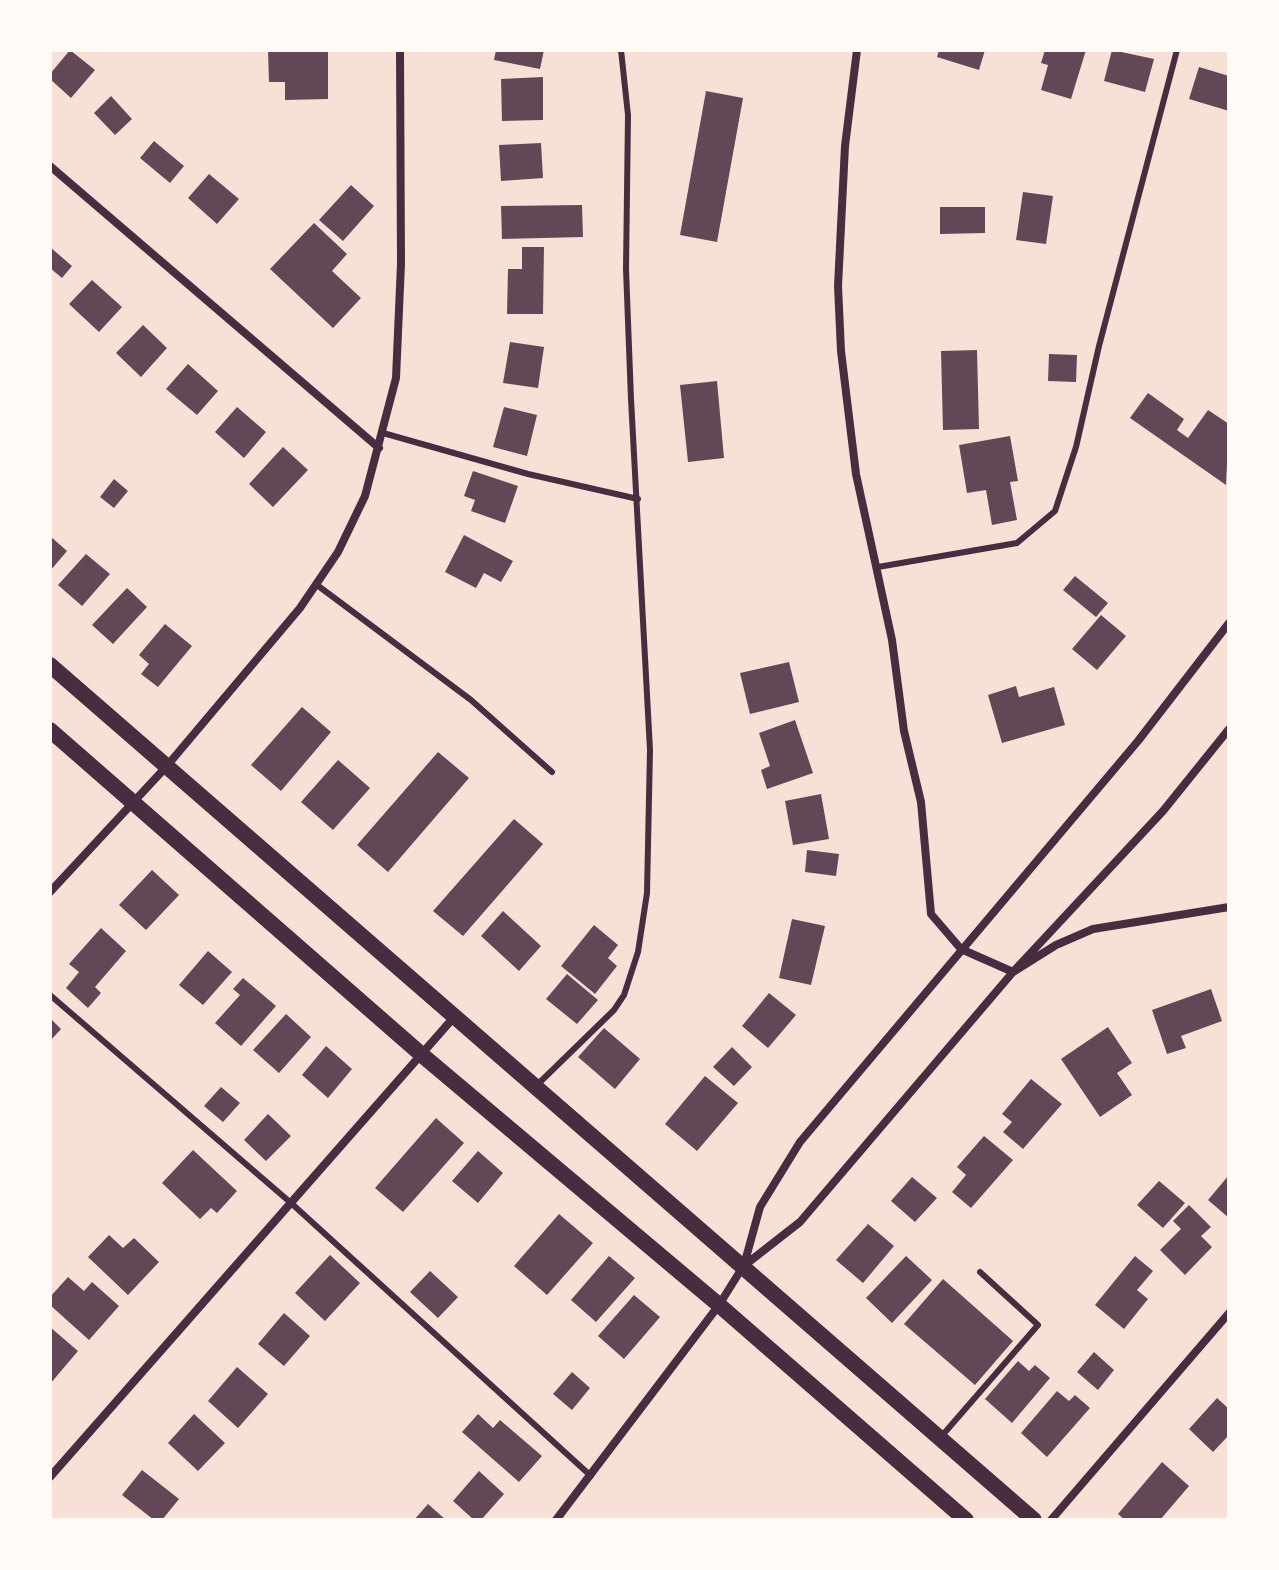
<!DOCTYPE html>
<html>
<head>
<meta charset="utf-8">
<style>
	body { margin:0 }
	#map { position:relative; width:1279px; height:1570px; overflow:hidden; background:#f7e1d7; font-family:Raleway,sans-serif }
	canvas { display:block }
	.frame { position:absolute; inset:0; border:52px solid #fffaf5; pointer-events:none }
</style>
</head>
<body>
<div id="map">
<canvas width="1279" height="1570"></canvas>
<div class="frame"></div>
</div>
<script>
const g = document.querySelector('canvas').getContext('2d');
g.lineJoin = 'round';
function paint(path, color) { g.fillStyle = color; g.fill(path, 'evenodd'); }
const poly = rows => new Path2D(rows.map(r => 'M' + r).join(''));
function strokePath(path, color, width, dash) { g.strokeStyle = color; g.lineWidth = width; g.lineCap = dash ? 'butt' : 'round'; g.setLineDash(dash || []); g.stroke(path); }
paint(poly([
	[70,50,95,70,71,98,50,79,50,74],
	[268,50,328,50,328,99,285,100,285,82,269,82],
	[496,50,544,50,540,69,494,60],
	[939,50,985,50,979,70,937,57],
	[1045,50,1086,50,1071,99,1041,90,1048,65,1041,63],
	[1112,50,1154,59,1145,92,1104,81],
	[1199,67,1229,76,1229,111,1189,99],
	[543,77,543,120,502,121,501,79],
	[706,91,743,98,717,242,680,235],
	[111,96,132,119,115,135,94,113],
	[154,141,184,166,170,183,140,158],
	[541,143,543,178,501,181,499,145],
	[209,174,239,199,217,224,188,198],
	[351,185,374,206,343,241,319,220],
	[1023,192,1053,196,1046,244,1016,240],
	[582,205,583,237,502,239,501,206],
	[940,207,985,207,985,233,940,234],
	[314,223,347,254,332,271,361,298,333,328,270,269],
	[50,247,72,266,62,278,50,268],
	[522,247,544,247,543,314,507,314,508,269,522,269],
	[92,280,122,307,99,332,69,304],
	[143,325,167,348,141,377,116,353],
	[510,342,544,347,538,388,503,383],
	[977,350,979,429,943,430,941,351],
	[1049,354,1077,355,1076,382,1048,381],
	[188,364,218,391,197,415,166,389],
	[717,381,724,458,688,462,680,385],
	[1148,393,1184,419,1177,430,1188,438,1208,410,1229,424,1226,485,1130,418],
	[237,407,266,432,244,458,215,432],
	[504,407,537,415,527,456,493,447],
	[1010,436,1018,481,1010,482,1017,520,992,525,986,490,967,493,959,445],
	[283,447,308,470,273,507,249,484],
	[473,471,518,486,505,523,471,511,475,500,464,496],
	[114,479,128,491,114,508,100,497],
	[464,535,513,561,501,582,484,573,476,588,445,572],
	[50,536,67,551,50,571],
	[86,554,110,574,82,606,58,585],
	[1075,576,1108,603,1096,617,1063,590],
	[127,588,147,607,113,644,92,625],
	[1101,615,1126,636,1097,670,1072,649],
	[165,624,192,646,158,687,141,674,149,664,139,655],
	[789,662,799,702,750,714,740,673],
	[1016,686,1019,697,1054,687,1065,725,1002,743,988,695],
	[302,707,331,732,281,791,251,765],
	[795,720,813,773,767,789,761,770,770,766,759,733],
	[438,752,469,778,388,872,357,845],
	[338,760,370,788,333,830,301,802],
	[821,794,829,839,793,845,785,801],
	[514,819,543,844,463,936,433,911],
	[807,850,839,854,836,876,805,872],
	[152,870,179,895,146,930,119,905],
	[503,911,541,946,519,971,481,936],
	[792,919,825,926,811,985,779,978],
	[594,925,618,945,608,958,617,966,595,994,561,966],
	[101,928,126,951,95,987,101,993,88,1008,66,988,79,972,69,964],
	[208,951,232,972,203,1005,179,985],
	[567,974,598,1000,577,1024,546,999],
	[243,978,276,1006,241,1046,215,1023,240,995,233,989],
	[1211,989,1222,1021,1181,1036,1186,1048,1167,1054,1152,1010],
	[769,993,796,1015,768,1048,742,1026],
	[286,1014,311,1037,279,1073,253,1050],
	[50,1018,61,1029,50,1041],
	[1108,1027,1132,1063,1117,1073,1132,1095,1100,1117,1061,1059],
	[604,1028,640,1059,615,1089,578,1057],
	[326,1046,352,1069,328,1098,302,1075],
	[732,1047,752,1067,734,1086,713,1067],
	[705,1076,738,1103,697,1151,665,1124],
	[1031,1079,1062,1104,1023,1149,1003,1132,1012,1122,1002,1114],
	[221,1087,240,1103,223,1122,204,1106],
	[268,1114,291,1136,266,1161,244,1140],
	[436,1118,464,1143,403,1212,375,1188],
	[984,1136,1013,1160,971,1208,952,1192,966,1175,957,1167],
	[193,1150,237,1191,217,1213,211,1208,200,1219,162,1183],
	[478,1151,503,1173,478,1203,452,1181],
	[1229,1175,1229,1218,1208,1200],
	[912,1177,937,1198,915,1222,891,1201],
	[1159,1181,1185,1203,1163,1228,1137,1205],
	[1189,1205,1211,1227,1201,1236,1212,1247,1185,1275,1160,1250,1181,1229,1173,1221],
	[559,1214,593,1243,547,1295,514,1266],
	[868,1224,894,1246,863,1283,836,1260],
	[109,1235,123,1248,134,1238,159,1262,128,1295,88,1257],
	[330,1255,360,1283,325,1321,295,1293],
	[609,1256,635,1278,596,1322,571,1300],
	[906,1256,932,1280,892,1323,866,1298],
	[1135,1256,1153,1271,1137,1290,1148,1299,1124,1329,1095,1305],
	[430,1271,458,1297,438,1318,410,1292],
	[68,1277,84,1291,92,1282,119,1306,89,1340,50,1305,50,1297],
	[943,1279,1013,1341,975,1385,904,1324],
	[634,1295,660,1317,624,1359,598,1336],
	[284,1313,310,1336,284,1366,258,1344],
	[50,1327,78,1351,50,1384],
	[1094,1352,1114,1370,1098,1390,1077,1372],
	[1018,1361,1029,1371,1035,1365,1050,1378,1012,1423,985,1399],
	[237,1367,268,1394,238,1428,208,1401],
	[572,1372,590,1388,572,1410,553,1394],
	[1057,1391,1069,1401,1075,1395,1090,1408,1047,1457,1021,1433],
	[1217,1398,1229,1409,1229,1435,1213,1452,1189,1429],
	[194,1414,225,1443,198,1471,168,1443],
	[478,1414,493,1428,500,1420,542,1456,519,1482,462,1432],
	[1162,1462,1189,1486,1160,1520,1125,1520,1118,1514],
	[142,1470,179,1499,162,1520,154,1520,122,1495],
	[479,1471,504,1494,481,1520,474,1520,453,1501],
	[428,1504,446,1520,414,1520]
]), '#644757');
strokePath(poly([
	[383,433,528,474,638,499],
	[878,567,1017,543,1055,511,1076,447,1099,346,1177,50],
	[317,585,471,700,552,772],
	[50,995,291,1203,591,1476],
	[536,1086,614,1010,624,995,638,952,647,893,650,750,631,399,626,269,628,115,621,50],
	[940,1438,1038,1325,980,1272]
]), '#4a2c40', 6);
strokePath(poly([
	[857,50,845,146,838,286,841,351,856,474,892,640,904,731,921,802,931,914,961,949,1013,972,1056,945,1093,929,1229,907],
	[50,166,379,448],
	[50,892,166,767,300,608,338,552,365,496,396,378,401,264,400,50],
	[745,1265,800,1222,1013,972,1163,811,1229,729],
	[50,1477,455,1016],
	[556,1520,719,1305,744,1265,760,1207,800,1142,1138,741,1229,623],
	[1051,1520,1229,1313]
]), '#4a2c40', 8);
strokePath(poly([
	[50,665,1034,1520],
	[50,730,422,1055,719,1305,966,1520]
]), '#4a2c40', 16);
</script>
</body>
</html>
